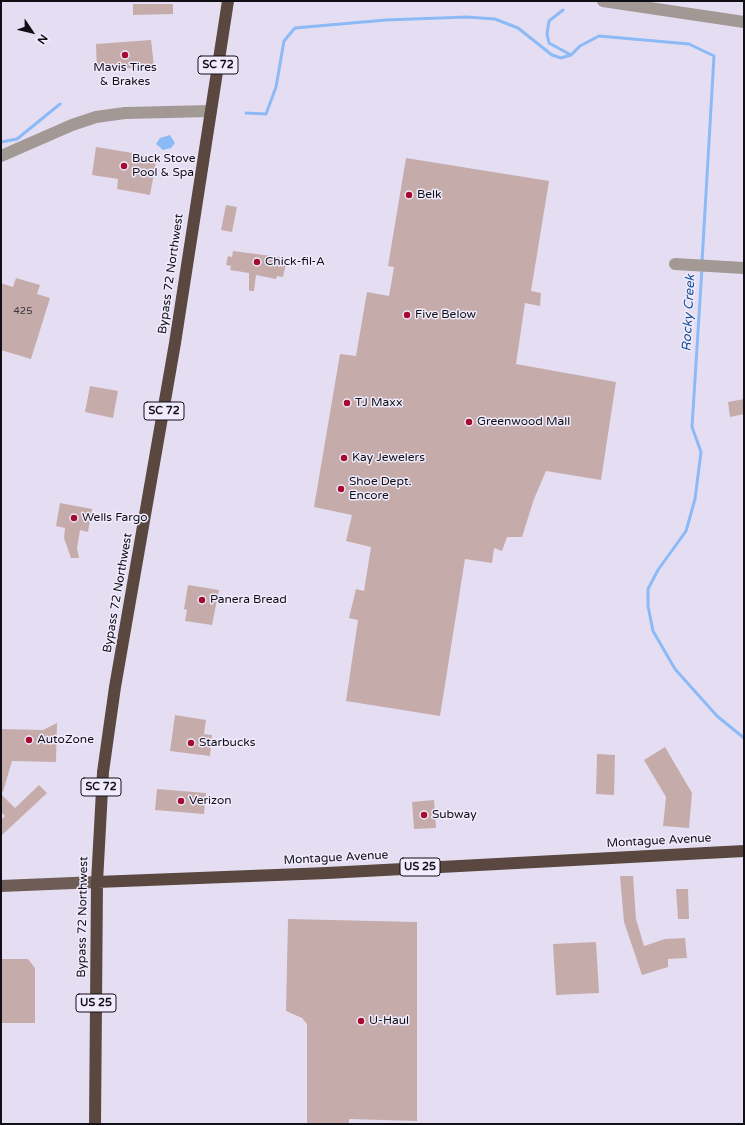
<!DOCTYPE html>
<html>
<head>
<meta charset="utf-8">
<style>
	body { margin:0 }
	#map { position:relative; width:745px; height:1125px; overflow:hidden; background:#e5def3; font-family:"Varela Round",sans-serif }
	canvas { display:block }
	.frame { position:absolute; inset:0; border:2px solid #110f16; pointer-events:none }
	.north { position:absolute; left:12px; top:12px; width:40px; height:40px; -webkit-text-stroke:3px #f1ecfd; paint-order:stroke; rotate:125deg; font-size:11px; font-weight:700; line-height:16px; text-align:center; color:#110f16 }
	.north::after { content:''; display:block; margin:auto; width:14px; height:18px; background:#110f16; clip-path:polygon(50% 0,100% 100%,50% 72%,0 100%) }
</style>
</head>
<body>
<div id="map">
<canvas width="745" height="1125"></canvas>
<div class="frame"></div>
<div class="north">N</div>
</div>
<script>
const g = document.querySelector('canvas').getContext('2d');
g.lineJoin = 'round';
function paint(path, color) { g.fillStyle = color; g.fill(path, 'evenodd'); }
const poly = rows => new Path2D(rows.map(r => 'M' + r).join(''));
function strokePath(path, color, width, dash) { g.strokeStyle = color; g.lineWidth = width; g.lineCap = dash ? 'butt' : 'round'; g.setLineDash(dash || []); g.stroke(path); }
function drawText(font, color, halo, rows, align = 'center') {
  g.font = font + ' "Varela Round",sans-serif'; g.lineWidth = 3; g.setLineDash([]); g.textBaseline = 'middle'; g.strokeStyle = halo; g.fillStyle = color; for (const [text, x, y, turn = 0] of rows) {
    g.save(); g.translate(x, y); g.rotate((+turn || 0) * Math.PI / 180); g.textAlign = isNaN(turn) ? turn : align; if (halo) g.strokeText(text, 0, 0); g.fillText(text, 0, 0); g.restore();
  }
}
paint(poly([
	[170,135,175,143,171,148,163,150,156,144,160,138]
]), '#8cbaf7');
strokePath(poly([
	[563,10,549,21,547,34,549,43,571,55],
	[246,113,266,114,276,87,284,41,295,28,386,20,467,17,495,19,518,28,552,55,561,58,571,55,580,46,599,36,689,44,714,56,702,262],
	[1,142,17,139,60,104],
	[702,268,692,427,701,452,695,499,686,531,658,570,648,589,648,606,653,631,675,669,717,716,744,738]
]), '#8cbaf7', 3);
paint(poly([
	[133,4,173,4,173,14,133,15],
	[151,40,154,66,97,71,96,44],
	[96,147,157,157,150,195,117,189,118,179,92,175],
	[406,158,549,181,531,291,541,293,540,306,525,303,516,364,616,382,601,480,546,471,534,499,522,537,507,537,502,551,494,548,492,563,465,559,440,716,346,701,358,620,349,618,356,589,364,591,371,547,346,541,352,515,314,507,340,354,356,356,367,292,389,296,394,267,388,266],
	[226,205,237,207,232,232,221,230],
	[233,251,287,258,283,277,277,276,276,279,256,275,254,291,249,291,249,273,230,270,231,266,226,265,228,256,232,257],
	[16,278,40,285,37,294,50,298,31,359,1,350,1,283,13,287],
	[90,386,118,391,113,418,85,412],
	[744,399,744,414,730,417,728,402],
	[60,503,92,509,88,532,80,530,77,548,79,558,71,558,64,538,65,528,56,526],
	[188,585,219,590,212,625,185,621,187,610,184,609],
	[175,715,206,720,204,734,212,735,210,756,170,751],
	[57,723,56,762,12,761,3,792,1,791,2,729,43,730],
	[665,747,692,793,689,828,663,826,666,797,644,760],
	[597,754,615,755,614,795,596,794],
	[39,785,47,793,1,836,1,820,5,816,1,812,1,794,15,808],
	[157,789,206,793,204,814,155,810],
	[434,800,436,828,414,829,412,802],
	[620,876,633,876,636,919,644,946,665,939,685,938,687,958,668,959,668,967,642,975,624,922],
	[676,889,688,889,689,919,678,919],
	[288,919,417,922,417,1121,349,1119,349,1124,307,1124,307,1024,302,1018,286,1011],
	[596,942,599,993,556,995,553,944],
	[1,959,28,959,35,968,35,1023,1,1023]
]), '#c5acab');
strokePath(poly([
	[603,1,744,22],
	[1,156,72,125,96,117,125,113,211,111],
	[675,264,744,268]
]), '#a29995', 12);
strokePath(poly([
	[1,886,97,882]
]), '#6d5d56', 12);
strokePath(poly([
	[97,882,327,873,744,851],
	[95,1124,97,882,103,772,115,687,175,343,228,1]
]), '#5a4840', 12);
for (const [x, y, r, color] of [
	[125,55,4,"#a50a30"],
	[124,166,4,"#a50a30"],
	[409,195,4,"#a50a30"],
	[257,262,4,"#a50a30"],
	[407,315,4,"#a50a30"],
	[347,403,4,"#a50a30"],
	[469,422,4,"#a50a30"],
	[344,458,4,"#a50a30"],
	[341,489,4,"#a50a30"],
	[74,518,4,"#a50a30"],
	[202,600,4,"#a50a30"],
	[29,740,4,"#a50a30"],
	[191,743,4,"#a50a30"],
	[181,801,4,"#a50a30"],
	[424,815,4,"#a50a30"],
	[361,1021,4,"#a50a30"]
]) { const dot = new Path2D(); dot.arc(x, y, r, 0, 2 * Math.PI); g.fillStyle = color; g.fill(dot); strokePath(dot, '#f1ecfd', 1.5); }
drawText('10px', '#3e363b', null, [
	["425",23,311]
]);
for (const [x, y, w] of [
	[218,65,40],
	[164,411,40],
	[101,787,40],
	[420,867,40],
	[96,1003,40]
]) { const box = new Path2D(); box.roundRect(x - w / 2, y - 9, w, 18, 3); g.fillStyle = '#f1ecfd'; g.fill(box); strokePath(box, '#110f16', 1); }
drawText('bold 11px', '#110f16', null, [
	["SC 72",218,65],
	["SC 72",164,411],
	["SC 72",101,787],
	["US 25",420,867],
	["US 25",96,1003]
]);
drawText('12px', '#110f16', '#f1ecfd', [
	["Mavis Tires",125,68,"center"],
	["& Brakes",125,82,"center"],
	["Buck Stove",132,159],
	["Pool & Spa",132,173],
	["Belk",417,195],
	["Chick-fil-A",265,262],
	["Five Below",415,315],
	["TJ Maxx",355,403],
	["Greenwood Mall",477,422],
	["Kay Jewelers",352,458],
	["Shoe Dept.",349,482],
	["Encore",349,496],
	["Wells Fargo",82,518],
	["Panera Bread",210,600],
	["AutoZone",37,740],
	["Starbucks",199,743],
	["Verizon",189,801],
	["Subway",432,815],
	["U-Haul",369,1021]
], 'left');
drawText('12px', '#110f16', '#f1ecfd', [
	["Bypass 72 Northwest",171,274,-82],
	["Bypass 72 Northwest",118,593,-80],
	["Montague Avenue",659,841,-3],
	["Montague Avenue",336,858,-3],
	["Bypass 72 Northwest",83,917,-89]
]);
drawText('italic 13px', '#175199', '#f1ecfd', [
	["Rocky Creek",689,313,-87]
]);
</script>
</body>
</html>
